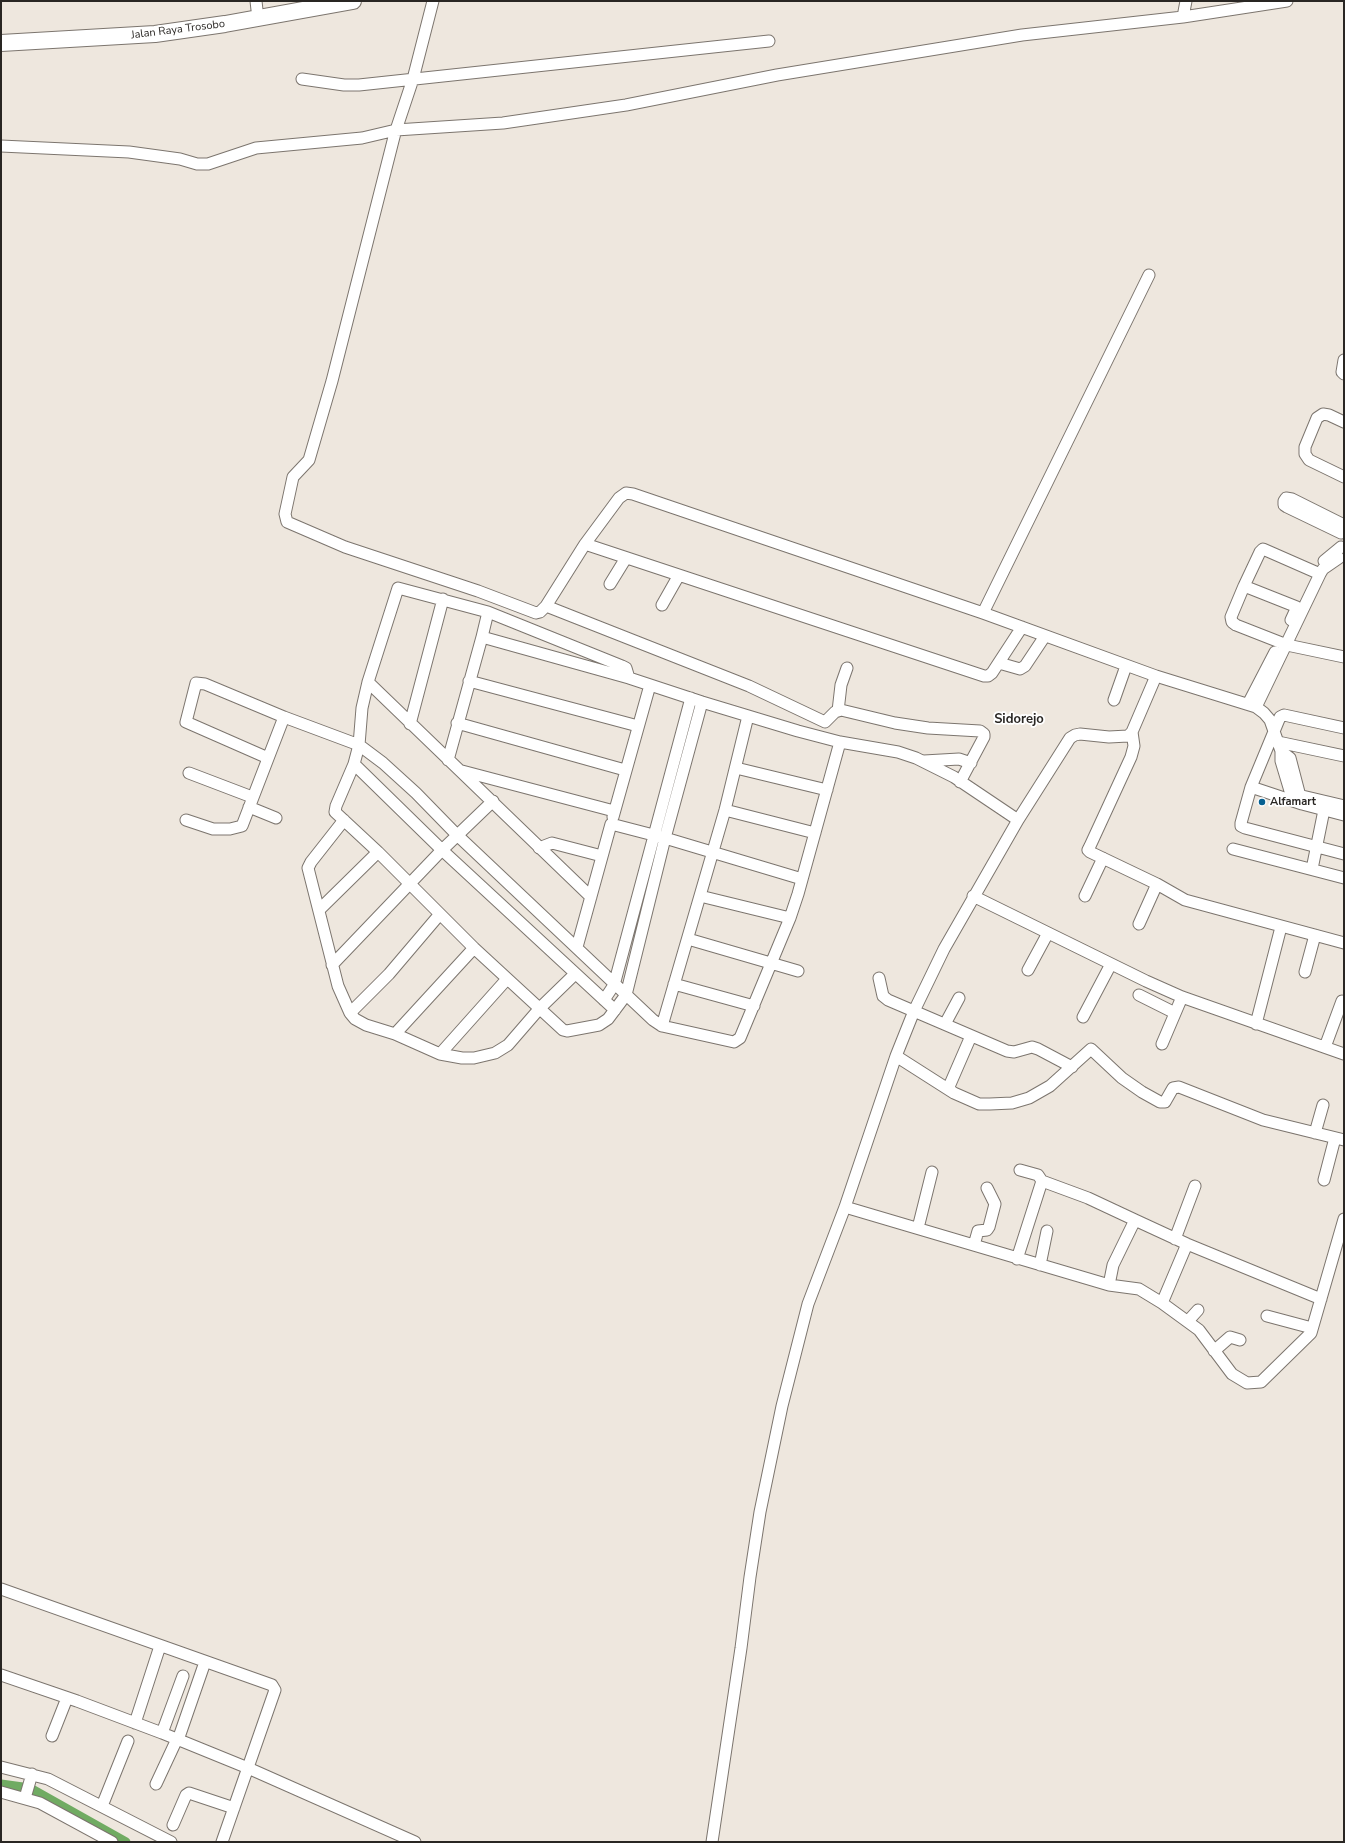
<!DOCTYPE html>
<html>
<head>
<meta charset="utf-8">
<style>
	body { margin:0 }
	#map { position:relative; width:1345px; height:1843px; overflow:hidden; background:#eee7de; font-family:"Nunito Sans",sans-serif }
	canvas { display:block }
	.frame { position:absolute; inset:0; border:2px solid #292623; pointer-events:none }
</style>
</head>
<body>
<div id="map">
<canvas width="1345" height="1843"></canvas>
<div class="frame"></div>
</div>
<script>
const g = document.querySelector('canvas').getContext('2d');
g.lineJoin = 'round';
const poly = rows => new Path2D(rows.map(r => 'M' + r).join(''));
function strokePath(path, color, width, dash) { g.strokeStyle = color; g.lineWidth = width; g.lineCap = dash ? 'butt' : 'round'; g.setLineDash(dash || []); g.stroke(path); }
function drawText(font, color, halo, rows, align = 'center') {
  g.font = font + ' "Nunito Sans",sans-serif'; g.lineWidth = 3.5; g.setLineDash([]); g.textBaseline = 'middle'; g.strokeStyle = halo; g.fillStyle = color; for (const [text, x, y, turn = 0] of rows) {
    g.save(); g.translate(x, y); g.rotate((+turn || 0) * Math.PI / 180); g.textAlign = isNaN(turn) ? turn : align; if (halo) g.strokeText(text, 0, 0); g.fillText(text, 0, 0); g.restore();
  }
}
strokePath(poly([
	[1,1784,30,1788,126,1842]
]), '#70ab62', 9);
const minor = poly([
	[256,1,257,10],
	[433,1,413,79,395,133,332,381,309,460,293,477,285,514,287,522,345,547,478,591,536,613,540,612,546,606,585,544,619,498,626,493,633,494,983,613,1156,676,1256,707,1264,713,1270,720,1281,751,1281,761,1293,801],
	[1183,17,1186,1],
	[302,79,344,85,359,85,769,41],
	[1,146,129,152,180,159,197,164,208,164,256,148,362,138,396,130,503,123,626,105,777,75,1022,35,1183,17,1287,1],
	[1344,360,1342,372,1344,374],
	[1344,422,1329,415,1323,414,1317,418,1305,447,1305,454,1309,460,1344,477],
	[1341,533,1287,507,1284,505,1284,501,1286,498,1292,499,1344,525],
	[585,544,984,676,988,676,992,673,1022,627],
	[1324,561,1341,547],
	[1320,574,1263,549,1260,552,1244,586,1231,617,1232,622,1236,625,1287,645,1344,657],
	[610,584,626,558],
	[1244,586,1297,607,1291,620],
	[662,605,679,575],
	[546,606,749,686,825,722,835,712,841,710,895,723,928,728,980,731,984,734,984,737,960,782],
	[983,613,1149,275],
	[482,637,488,612],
	[999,663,1020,669,1025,666,1045,636],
	[469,681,638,726],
	[368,682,591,897],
	[1114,700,1126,666],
	[1248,704,1275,652],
	[1256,707,1320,574,1323,569,1339,558],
	[838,711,841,685,847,668],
	[457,723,625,770],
	[410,724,443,599],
	[1344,728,1284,715,1280,717,1251,787,1241,823,1241,826,1245,828,1344,854],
	[1132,732,1134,746,1131,757,1090,846,1088,850,1090,852,1157,884,1185,900,1344,943],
	[1278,742,1344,756],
	[1281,751,1290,758,1302,804],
	[268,758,186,722,196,683,205,684,284,717,359,745,383,763,416,793,456,834,653,1020,662,1026,734,1042,740,1038,790,918,798,894,840,742],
	[448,760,482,637,629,678,702,702,798,731,840,742,898,752,916,758,954,777,1018,820],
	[924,761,959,759,971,763],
	[354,764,359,745,362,708,368,682,398,588,488,612,622,666,626,668,629,678],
	[736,768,827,790],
	[462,771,614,811],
	[189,773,252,797],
	[1251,787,1302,804,1344,815],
	[1298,795,1344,806],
	[493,801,442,850,354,764,336,806,335,812,378,852,474,948,563,1030,567,1031,599,1025,608,1019,626,995,665,838,702,702],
	[249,807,276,818],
	[725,810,815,833],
	[613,817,650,685],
	[186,820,213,829,230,829,242,826,284,717],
	[344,820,311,862,308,868,338,986,350,1013],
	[539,848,552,843,602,856],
	[1233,849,1344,878],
	[1312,869,1324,810],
	[700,896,790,918],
	[973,896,1146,981,1182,997,1344,1054],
	[1085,896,1103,858],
	[319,910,378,852],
	[440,914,389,974,350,1013,355,1019,366,1025,395,1034,440,1054,462,1058,474,1058,495,1053,508,1045,540,1008,575,974],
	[1139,924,1157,884],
	[688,939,798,971],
	[577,947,611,824,665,838,802,879],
	[332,965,442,850,615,1010],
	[1028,970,1048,933],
	[1305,972,1315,935],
	[879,978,883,996,888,1000,1007,1051,1014,1052,1032,1047,1038,1049,1072,1067],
	[674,984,754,1006],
	[1139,995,1175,1013],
	[604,1000,614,985,691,698],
	[1083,1017,1111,964],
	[945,1024,959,998],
	[1256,1024,1281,927],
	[662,1026,725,810,748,716],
	[395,1034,474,948],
	[1162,1044,1182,997],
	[1325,1047,1342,1001],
	[440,1054,507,979],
	[896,1056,954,1093,979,1104,990,1104,1012,1103,1029,1098,1050,1086,1091,1049,1122,1078,1142,1092,1160,1102,1165,1102,1173,1088,1179,1087,1263,1120,1344,1140],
	[948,1089,971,1036],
	[1315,1133,1323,1105],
	[1324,1180,1335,1138],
	[1042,1181,1088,1198,1135,1220],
	[845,1207,1109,1285,1113,1265,1135,1220,1187,1244,1321,1299],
	[918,1228,932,1172],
	[1175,1239,1195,1186],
	[974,1245,978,1231,987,1230,989,1227,995,1204,987,1188],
	[1017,1259,1042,1181,1038,1175,1020,1170],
	[1040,1265,1047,1231],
	[1109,1285,1139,1289,1162,1303,1187,1244],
	[1162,1303,1199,1330,1232,1374,1247,1383,1261,1382,1311,1333,1344,1219],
	[1267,1316,1312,1328],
	[1188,1321,1198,1310],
	[1214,1351,1230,1337,1240,1340],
	[1,1589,272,1685,275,1690,222,1842],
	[1,1675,77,1701,162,1733,248,1768,415,1842],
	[135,1723,160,1646],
	[162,1733,183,1676],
	[52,1736,67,1698],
	[178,1740,205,1662],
	[1,1767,48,1779,171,1842],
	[156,1784,177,1739],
	[1,1792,40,1803,112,1842],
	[25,1798,32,1774],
	[102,1806,128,1741],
	[173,1825,186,1795,189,1793,234,1808],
	[712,1842,741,1648,750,1577,760,1512,782,1406,808,1304,845,1207,896,1056,914,1011,944,949,1018,820,1070,738,1075,735,1080,734,1109,737,1128,736,1132,732,1156,676]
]);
const highway = poly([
	[1,43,155,34,225,24,353,1]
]);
strokePath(minor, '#7c756e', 13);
strokePath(highway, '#7c756e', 18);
strokePath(minor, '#fff', 11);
strokePath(highway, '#fff', 16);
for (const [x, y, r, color] of [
	[1262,802,4,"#066091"]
]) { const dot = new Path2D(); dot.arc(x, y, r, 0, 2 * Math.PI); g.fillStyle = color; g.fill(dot); strokePath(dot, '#fff', 1.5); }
drawText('11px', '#292623', '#fff', [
	["Jalan Raya Trosobo",178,30,-7]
]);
drawText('bold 11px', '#292623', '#fff', [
	["Alfamart",1270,802]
], 'left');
drawText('bold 13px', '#292623', '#fff', [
	["Sidorejo",1019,720]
]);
</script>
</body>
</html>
